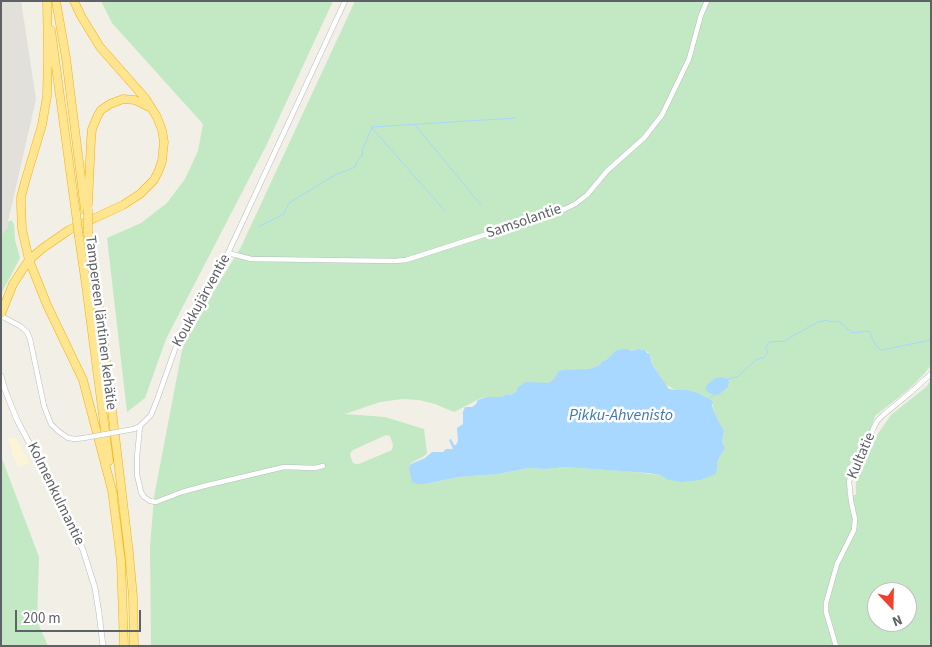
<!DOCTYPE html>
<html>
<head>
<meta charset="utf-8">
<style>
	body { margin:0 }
	#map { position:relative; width:932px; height:647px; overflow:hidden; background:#f1efe6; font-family:"Source Sans 3",sans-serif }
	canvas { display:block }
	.frame { position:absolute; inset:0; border:2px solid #5e6267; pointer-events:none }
	.north { position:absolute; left:867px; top:582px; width:50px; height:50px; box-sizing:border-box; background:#fff; border:1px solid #bfc0c2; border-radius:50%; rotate:159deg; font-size:14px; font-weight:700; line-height:20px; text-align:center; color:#5e6267 }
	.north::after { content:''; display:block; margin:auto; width:18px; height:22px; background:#f2402b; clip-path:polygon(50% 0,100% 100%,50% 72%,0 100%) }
	.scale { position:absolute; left:15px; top:610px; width:126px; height:22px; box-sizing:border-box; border:2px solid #5e6267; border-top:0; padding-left:6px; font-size:15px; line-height:18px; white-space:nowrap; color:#5e6267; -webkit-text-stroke:4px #fff; paint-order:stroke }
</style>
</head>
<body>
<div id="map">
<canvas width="932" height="647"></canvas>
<div class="frame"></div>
<div class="north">N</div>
<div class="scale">200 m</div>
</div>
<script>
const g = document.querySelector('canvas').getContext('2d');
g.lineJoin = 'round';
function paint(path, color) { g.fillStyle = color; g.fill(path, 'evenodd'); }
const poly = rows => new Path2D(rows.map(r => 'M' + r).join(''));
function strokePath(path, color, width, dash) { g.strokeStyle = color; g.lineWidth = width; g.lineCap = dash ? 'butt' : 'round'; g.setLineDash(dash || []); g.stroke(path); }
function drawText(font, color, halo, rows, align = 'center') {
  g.font = font + ' "Source Sans 3",sans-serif'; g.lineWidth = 5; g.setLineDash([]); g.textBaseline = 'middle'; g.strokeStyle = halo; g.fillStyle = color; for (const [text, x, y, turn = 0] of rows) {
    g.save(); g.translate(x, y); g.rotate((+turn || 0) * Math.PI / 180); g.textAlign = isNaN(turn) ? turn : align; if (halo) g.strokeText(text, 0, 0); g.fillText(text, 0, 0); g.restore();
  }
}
paint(poly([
	[1,1,21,1,36,99,8,222,8,227,1,235]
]), '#e2e0da');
paint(poly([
	[101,1,333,1,266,146,166,339,145,398,127,412,107,238,141,223,167,203,185,179,198,151,203,124,112,23],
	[355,1,931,1,931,324,930,326,931,332,931,365,925,373,908,390,875,416,867,439,847,469,847,495,856,495,856,476,875,438,891,415,926,387,931,380,931,646,151,646,150,548,154,497,184,340,241,247],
	[638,349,645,350,650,354,653,366,665,384,675,390,688,390,696,392,712,400,714,412,724,431,722,442,725,448,718,460,716,471,666,479,661,475,625,471,566,467,545,469,529,468,498,474,459,477,425,484,409,467,411,463,424,456,427,453,424,429,385,417,345,414,380,402,402,399,419,400,435,404,454,412,479,399,487,397,501,397,507,394,511,395,517,391,548,383,554,379,557,375,576,370,589,369,600,365,601,362,606,360,618,350,631,351],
	[386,435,390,436,393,445,392,450,359,464,356,464,353,463,350,455,351,452,353,450],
	[877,592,907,592,907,622,877,622],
	[11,220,14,224,15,240,20,258,1,294,1,235,8,227,8,222],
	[1,456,39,557,37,621,48,646,1,646]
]), '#c2e9c3');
paint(poly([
	[15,437,30,463,19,467,12,454,12,450,8,439]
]), '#fcf4d6');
paint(poly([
	[627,349,631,351,638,349,645,350,647,353,650,354,651,360,653,366,669,389,675,390,688,390,696,392,712,400,713,403,712,405,714,412,724,431,722,442,725,448,718,460,716,474,700,480,681,482,666,479,661,475,648,473,566,467,545,469,529,468,498,474,459,477,425,484,417,484,412,482,409,467,411,464,425,458,432,452,443,452,446,449,453,449,449,440,451,439,454,445,456,445,458,441,457,428,463,424,463,412,465,407,472,407,476,404,478,400,487,397,501,397,507,394,511,395,517,391,517,388,526,382,548,383,554,379,558,372,562,370,589,369,600,365,601,362,606,360,617,350],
	[722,377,727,379,729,382,728,387,718,395,709,393,705,389,707,385,715,378]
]), '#a8d7ff');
strokePath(poly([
	[416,126,481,205],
	[372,127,516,118],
	[372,128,445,211],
	[258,227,284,214,289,203,335,175,355,167,359,158,362,156,363,149,372,127],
	[727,379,737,377,757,359,763,358,768,353,766,347,769,342,786,341,789,338,818,322,827,320,830,322,838,321,853,333,869,331,876,346,881,350,931,340],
	[709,399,715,394]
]), '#a8d7ff', 1);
const minor = poly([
	[228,253,251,259,395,261,406,260,565,209,575,204,587,195,607,171,644,138,662,115,689,59,701,15,707,1],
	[1,316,20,326,27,332,30,339,44,406,51,424,58,431,68,438,75,439,84,438],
	[140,426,137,457,137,475,141,492,144,497,150,501,156,502,182,492,204,486,284,467,315,468,323,466],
	[134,429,140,426,151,415,157,400,179,338,211,286,228,253,345,1],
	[836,646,826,612,826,603,837,564,854,530,855,519,851,501,849,481,862,453,869,442,873,429,877,421,883,415,911,392,931,374]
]);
const tertiary = poly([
	[1,376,5,390,17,420,69,517,83,550,95,588,99,613,103,646]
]);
const motorway = poly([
	[56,1,66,58,85,210],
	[47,2,48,55,47,96,42,125,25,182,21,197,21,205,22,229,29,260,47,305,83,380,113,494],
	[51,30,76,214],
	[88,204,91,140,92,129,98,115,101,110,110,104,123,99,135,100,149,107],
	[88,233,103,335,129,553,133,597,134,646],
	[79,237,86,285,109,461],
	[1,314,13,284,29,260,43,248,69,230,123,205,140,194,154,180,159,170,162,161,164,142,162,130,157,117,145,98,100,47,81,16,74,1],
	[112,490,121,561,124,646]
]);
strokePath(minor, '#b9bcc0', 5.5);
strokePath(tertiary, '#b9bcc0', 6);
strokePath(motorway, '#f7b000', 9);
strokePath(minor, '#fff', 4.5);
strokePath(tertiary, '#fff', 5);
strokePath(motorway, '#ffe58f', 8);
const minorBridge = poly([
	[84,438,134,429]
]);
const motorwayBridge = poly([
	[76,214,79,237],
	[88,233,88,209]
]);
strokePath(minorBridge, '#b9bcc0', 5.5, []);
strokePath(motorwayBridge, '#f7b000', 9, []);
strokePath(minorBridge, '#fff', 4.5);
strokePath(motorwayBridge, '#ffe58f', 8);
drawText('15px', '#5e6267', '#fff', [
	["Samsolantie",524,222,-19],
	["Koukkujärventie",202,301,-61],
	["Tampereen läntinen kehätie",100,323,83],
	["Kultatie",862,456,-67],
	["Kolmenkulmantie",55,494,64]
]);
drawText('italic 16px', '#3e76b8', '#fff', [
	["Pikku-Ahvenisto",621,416]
]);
</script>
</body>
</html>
